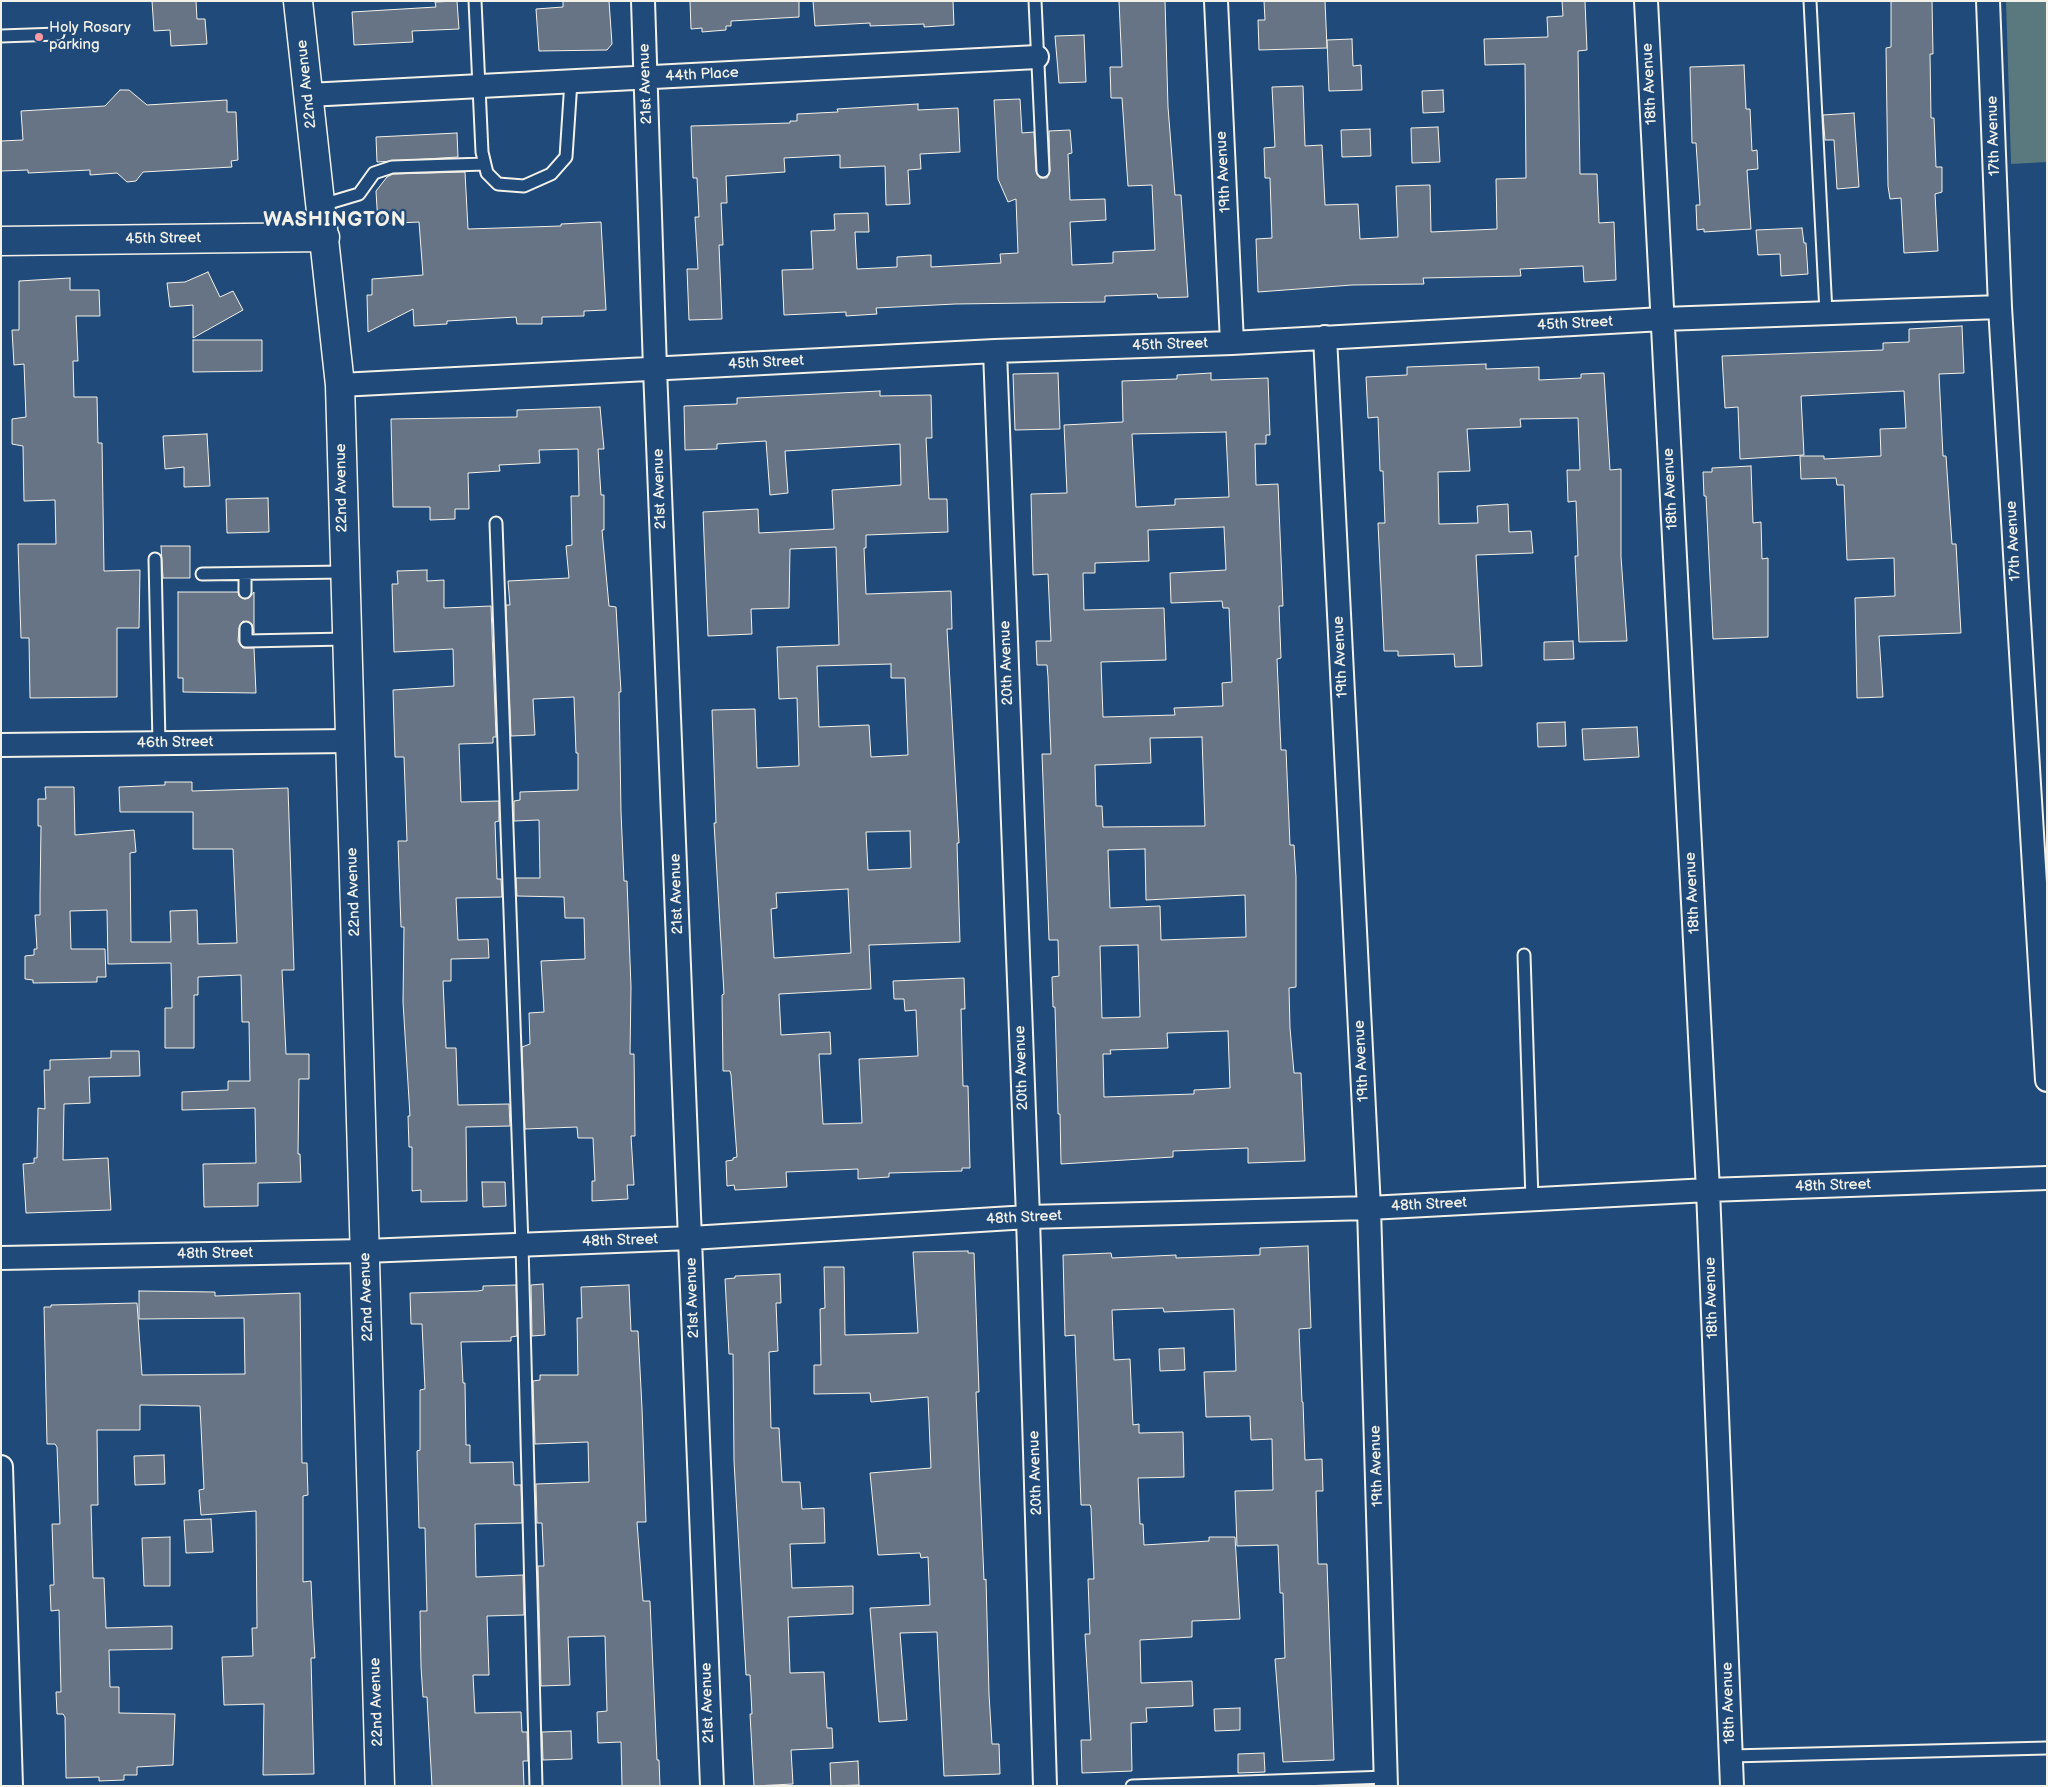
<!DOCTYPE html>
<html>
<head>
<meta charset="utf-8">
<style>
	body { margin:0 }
	#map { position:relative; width:2048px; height:1787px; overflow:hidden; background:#1f4a7a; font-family:"Balsamiq Sans",sans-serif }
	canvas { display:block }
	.frame { position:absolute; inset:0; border:2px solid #f4f1e8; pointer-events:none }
</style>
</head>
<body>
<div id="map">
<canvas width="2048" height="1787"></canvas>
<div class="frame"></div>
</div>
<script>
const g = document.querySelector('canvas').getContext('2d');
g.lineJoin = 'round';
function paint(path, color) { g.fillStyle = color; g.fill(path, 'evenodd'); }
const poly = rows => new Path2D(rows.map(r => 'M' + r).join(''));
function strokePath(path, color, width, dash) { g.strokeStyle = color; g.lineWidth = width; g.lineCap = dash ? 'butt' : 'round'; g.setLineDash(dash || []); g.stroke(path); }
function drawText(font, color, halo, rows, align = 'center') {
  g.font = font + ' "Balsamiq Sans",sans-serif'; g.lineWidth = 4.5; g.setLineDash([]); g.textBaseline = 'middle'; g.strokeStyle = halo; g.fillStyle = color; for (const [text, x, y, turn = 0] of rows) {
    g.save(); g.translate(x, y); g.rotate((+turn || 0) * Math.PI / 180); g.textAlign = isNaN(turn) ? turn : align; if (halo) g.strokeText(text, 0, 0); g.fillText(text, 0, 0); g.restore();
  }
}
paint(poly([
	[2006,1,2047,1,2047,162,2011,164]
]), '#59797e');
const building = poly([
	[152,1,196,1,197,19,205,19,207,44,171,46,170,30,154,31,152,1],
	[457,1,459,29,412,31,413,42,354,45,352,12,436,7,435,2,457,1],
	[563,1,609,1,612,44,607,50,539,51,536,9,563,7,563,1],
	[690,1,799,1,799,17,731,21,731,26,726,26,726,30,702,32,702,28,691,29,690,1],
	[813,1,953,1,954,25,924,27,924,24,870,26,870,23,815,26,813,1],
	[1119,1,1165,1,1168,107,1175,195,1181,195,1188,297,1158,298,1157,294,1105,296,1105,302,955,304,876,308,877,314,846,316,846,312,784,315,782,270,813,269,811,231,835,230,834,214,868,213,869,232,855,232,857,269,897,267,897,257,931,255,931,267,1001,263,1000,254,1018,253,1016,199,1008,202,998,179,994,100,1020,99,1022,133,1034,132,1036,171,1040,178,1047,178,1050,171,1049,131,1070,130,1072,153,1068,154,1070,200,1105,199,1106,220,1070,222,1072,265,1113,263,1113,252,1155,250,1152,185,1128,186,1122,98,1111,98,1110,67,1122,67,1119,1],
	[1264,1,1325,1,1327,48,1259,50,1258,20,1265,20,1264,1],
	[1562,1,1585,1,1587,50,1578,51,1580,174,1597,174,1599,223,1614,222,1616,280,1584,282,1583,266,1520,269,1521,276,1423,278,1424,284,1352,285,1258,292,1256,239,1272,238,1270,178,1265,178,1264,148,1275,147,1272,87,1303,86,1305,146,1322,145,1325,205,1358,204,1360,239,1398,237,1396,186,1430,185,1431,232,1497,229,1496,179,1526,178,1525,64,1485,65,1484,39,1548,37,1547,17,1563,16,1562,1],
	[1891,1,1932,1,1933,54,1930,54,1931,118,1934,118,1936,167,1942,167,1942,192,1935,194,1938,251,1904,253,1901,198,1890,199,1888,186,1886,48,1891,47,1891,1],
	[1084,35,1086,82,1059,83,1055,36,1084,35],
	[1352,39,1353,66,1361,65,1362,90,1329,91,1327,40,1352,39],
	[1744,65,1746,109,1750,109,1752,151,1757,150,1758,169,1747,170,1751,229,1704,232,1704,229,1697,230,1696,205,1700,205,1696,143,1692,143,1690,67,1744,65],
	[120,90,129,90,147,105,227,100,227,112,236,112,238,160,231,161,232,167,143,172,136,181,127,182,117,173,90,175,90,170,28,173,28,170,1,171,1,141,23,140,21,111,105,106,120,90],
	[1443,90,1444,112,1423,113,1422,91,1443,90],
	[918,104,918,110,958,108,960,152,920,154,921,169,908,170,910,204,886,205,885,166,840,168,840,155,784,158,785,172,726,176,727,203,721,203,723,245,719,245,722,319,689,320,687,269,698,269,695,217,699,217,697,178,693,178,691,126,790,123,790,121,797,121,797,114,838,112,837,109,918,104],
	[1854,113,1859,187,1837,189,1834,140,1825,140,1823,115,1854,113],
	[1438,127,1440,162,1412,163,1411,128,1438,127],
	[1370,129,1371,156,1342,157,1341,130,1370,129],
	[457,133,458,157,377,162,376,137,457,133],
	[465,172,468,229,561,226,561,224,601,222,606,310,584,311,584,316,542,317,542,324,517,324,516,317,447,321,447,324,414,326,413,309,368,332,367,295,372,295,372,279,423,275,419,222,378,224,376,191,387,177,393,174,465,172],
	[1802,228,1804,243,1806,243,1808,274,1781,276,1780,254,1758,255,1756,230,1802,228],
	[208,272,220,297,233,291,243,310,193,338,193,305,170,307,167,283,185,282,208,272],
	[70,278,70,290,99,290,100,316,76,316,78,361,73,361,74,397,97,397,98,443,102,443,104,571,140,570,139,628,117,628,117,697,30,698,29,638,21,638,18,544,56,544,55,500,24,501,23,446,12,444,12,419,26,417,24,364,14,365,12,330,19,330,19,281,70,278],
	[1962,326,1964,373,1939,374,1943,456,1946,456,1952,544,1956,544,1961,633,1879,636,1883,697,1857,698,1855,598,1895,596,1894,558,1847,560,1844,485,1837,485,1836,478,1801,479,1800,456,1824,456,1824,459,1881,456,1880,429,1906,428,1904,391,1801,396,1804,455,1740,459,1738,407,1725,408,1722,356,1883,350,1883,343,1909,342,1909,329,1962,326],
	[193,340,262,340,262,371,193,372,193,340],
	[1486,364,1486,369,1539,367,1539,380,1581,378,1581,374,1604,373,1610,470,1621,469,1621,557,1627,641,1579,642,1575,556,1578,556,1576,501,1568,502,1567,470,1580,470,1578,418,1520,419,1521,427,1467,429,1470,471,1438,472,1439,524,1478,523,1477,506,1508,504,1509,532,1531,531,1533,553,1476,555,1482,666,1455,667,1454,654,1398,656,1398,651,1384,651,1378,523,1385,523,1383,471,1380,471,1378,417,1368,418,1366,377,1407,375,1407,367,1486,364],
	[1058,373,1060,429,1015,430,1013,374,1058,373],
	[1211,373,1211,380,1268,378,1270,435,1266,435,1266,444,1255,444,1256,485,1278,484,1283,606,1279,606,1281,658,1277,659,1281,750,1286,750,1290,845,1294,845,1296,877,1296,987,1289,988,1290,1028,1294,1073,1301,1073,1305,1161,1248,1163,1248,1148,1173,1151,1173,1157,1061,1164,1060,1114,1058,1114,1055,1007,1053,1007,1052,977,1059,976,1058,940,1049,940,1042,754,1051,754,1048,677,1047,665,1037,665,1036,641,1051,641,1048,574,1033,575,1031,494,1067,493,1064,425,1123,422,1122,381,1177,379,1177,375,1211,373],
	[1226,432,1229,497,1175,499,1175,505,1136,507,1132,434,1226,432],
	[1224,527,1226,570,1170,573,1171,603,1222,601,1223,608,1229,608,1232,682,1222,683,1223,706,1174,708,1175,715,1103,717,1101,662,1166,660,1164,608,1084,610,1083,573,1095,573,1095,563,1149,561,1148,530,1224,527],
	[1202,737,1205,826,1103,827,1102,806,1096,806,1095,765,1151,763,1150,738,1202,737],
	[1145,849,1146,900,1245,895,1246,937,1161,940,1160,906,1110,908,1108,850,1145,849],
	[1138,945,1140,1017,1102,1018,1100,946,1138,945],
	[1228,1031,1230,1088,1194,1090,1194,1094,1104,1097,1103,1054,1111,1054,1110,1050,1168,1048,1167,1033,1228,1031],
	[880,391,880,396,931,395,932,438,926,438,929,499,947,499,948,532,866,535,866,548,864,548,866,594,951,591,952,629,947,629,959,843,957,843,960,942,869,945,871,989,779,994,781,1035,830,1032,831,1054,819,1054,823,1124,862,1123,859,1059,918,1056,916,1010,905,1011,904,999,894,999,893,981,964,978,965,1009,961,1009,963,1086,968,1086,970,1168,962,1168,962,1171,889,1173,889,1177,858,1179,858,1169,786,1172,787,1187,735,1190,734,1185,727,1186,726,1161,733,1160,733,1158,737,1157,731,1075,730,1071,723,1071,722,995,724,994,714,823,716,823,712,710,755,709,757,768,799,766,797,698,779,699,777,647,839,645,836,547,790,549,789,608,751,609,752,634,708,636,703,512,758,509,759,533,834,529,832,490,901,485,900,444,785,451,788,493,770,495,766,441,717,444,717,449,685,450,684,406,737,404,737,398,880,391],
	[891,664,891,678,905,678,908,755,871,757,869,725,819,727,817,666,891,664],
	[910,831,911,868,868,870,866,832,910,831],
	[848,889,851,953,774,958,771,909,777,908,776,893,848,889],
	[600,407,604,449,598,449,601,495,604,495,604,530,602,530,609,606,616,607,621,692,619,692,621,812,624,881,627,881,631,987,630,1054,634,1054,635,1136,631,1136,634,1185,627,1185,628,1199,592,1201,592,1181,595,1181,593,1138,578,1138,577,1127,525,1129,522,1047,530,1044,529,1013,544,1012,541,961,585,959,584,918,565,918,564,897,517,896,516,878,540,878,539,820,514,821,514,801,520,800,520,792,578,790,578,753,576,753,574,697,533,699,535,735,511,736,506,605,510,605,508,581,569,578,566,546,572,545,571,496,579,496,578,449,539,450,540,463,499,465,500,471,468,473,469,509,455,509,455,519,430,520,430,507,393,507,391,419,517,417,517,410,600,407],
	[207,434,210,486,184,487,184,467,165,469,163,436,207,434],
	[1751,466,1753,523,1761,522,1762,559,1768,558,1768,637,1713,639,1706,496,1704,496,1703,472,1712,472,1712,468,1751,466],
	[268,498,269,532,227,533,226,499,268,498],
	[161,546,190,546,190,578,163,578,161,546],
	[427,570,427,581,444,580,444,608,491,606,496,737,493,737,493,743,459,744,461,802,499,801,499,821,495,822,497,879,501,879,502,897,456,898,458,940,488,939,489,958,451,959,451,981,443,981,446,1048,456,1048,458,1105,509,1104,510,1126,466,1127,467,1201,421,1202,421,1190,412,1191,412,1147,409,1147,408,1116,410,1116,403,1002,404,927,401,927,398,841,407,841,404,757,395,757,393,690,454,686,453,649,394,652,392,584,398,584,397,571,427,570],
	[178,592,238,592,239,596,245,599,249,598,254,592,254,633,252,624,243,621,239,628,238,641,243,648,254,648,256,693,183,692,183,678,178,678,178,592],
	[1573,641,1574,659,1544,660,1544,642,1573,641],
	[1565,722,1566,746,1538,747,1537,723,1565,722],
	[1637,727,1639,757,1584,760,1582,729,1637,727],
	[165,782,192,782,192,791,288,788,294,970,282,970,286,1054,309,1054,309,1079,299,1079,298,1154,300,1154,301,1182,258,1183,258,1206,204,1207,203,1164,256,1163,255,1108,182,1110,182,1092,228,1090,228,1081,250,1081,249,1022,242,1022,241,975,198,977,198,995,194,995,194,1048,165,1048,165,1008,172,1008,171,963,108,964,107,910,70,911,71,949,105,949,106,977,97,977,97,982,33,983,33,980,25,979,25,956,34,955,34,949,37,949,35,915,40,915,40,896,41,826,38,826,38,799,46,799,45,787,74,787,75,835,134,830,136,852,130,853,131,942,171,942,170,911,197,910,198,944,237,943,233,849,193,849,193,812,120,812,119,787,165,785,165,782],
	[111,1051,139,1051,140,1076,89,1077,90,1103,64,1104,63,1160,108,1158,111,1210,26,1213,23,1164,34,1163,34,1158,37,1158,38,1108,45,1109,44,1070,50,1070,50,1060,111,1058,111,1051],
	[482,1182,505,1182,506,1206,483,1207,482,1182],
	[1308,1246,1311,1328,1299,1329,1302,1402,1303,1402,1305,1460,1322,1459,1323,1491,1316,1491,1318,1564,1327,1564,1334,1760,1283,1762,1275,1659,1285,1658,1283,1593,1280,1593,1278,1545,1237,1546,1235,1491,1273,1490,1272,1439,1251,1440,1250,1416,1206,1417,1204,1372,1236,1371,1234,1309,1164,1312,1163,1308,1112,1310,1114,1360,1130,1359,1133,1425,1139,1424,1139,1433,1183,1432,1184,1477,1138,1478,1140,1524,1143,1524,1144,1545,1209,1541,1209,1537,1235,1537,1240,1619,1192,1621,1192,1637,1140,1640,1141,1683,1192,1681,1193,1706,1146,1708,1147,1722,1131,1723,1132,1771,1082,1773,1081,1740,1091,1740,1085,1634,1090,1634,1088,1579,1094,1579,1091,1508,1090,1505,1081,1505,1075,1335,1065,1336,1063,1255,1111,1253,1112,1258,1176,1255,1176,1258,1260,1255,1260,1248,1308,1246],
	[968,1251,968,1253,974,1253,979,1392,976,1392,984,1580,986,1579,989,1694,992,1744,999,1744,1000,1774,944,1776,937,1632,900,1633,907,1720,879,1722,870,1608,930,1605,928,1557,921,1558,920,1553,878,1555,870,1473,931,1468,928,1397,871,1402,870,1393,814,1394,814,1365,821,1365,820,1309,825,1308,824,1267,844,1267,845,1335,918,1333,913,1252,968,1251],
	[780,1274,781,1303,776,1303,778,1351,769,1352,771,1428,779,1428,782,1482,800,1482,802,1509,824,1508,825,1543,790,1544,792,1588,853,1586,853,1614,788,1617,790,1673,824,1672,827,1728,832,1728,833,1748,791,1750,793,1784,754,1786,750,1714,752,1714,750,1675,746,1675,734,1461,733,1354,729,1354,725,1279,735,1278,735,1276,780,1274],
	[543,1284,545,1335,532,1336,531,1285,543,1284],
	[516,1285,517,1336,511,1337,511,1341,461,1342,463,1383,465,1383,466,1445,470,1445,470,1463,513,1462,514,1485,521,1485,522,1523,475,1524,476,1577,523,1575,524,1615,487,1616,489,1675,473,1675,475,1713,521,1712,522,1732,527,1732,528,1761,523,1761,524,1786,432,1786,427,1697,423,1697,421,1667,420,1611,427,1611,425,1528,419,1528,417,1451,420,1450,420,1390,425,1389,422,1324,411,1324,410,1293,478,1291,483,1290,483,1286,516,1285],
	[629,1285,631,1331,638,1331,642,1408,646,1522,637,1522,643,1601,650,1601,657,1760,659,1760,660,1786,622,1786,621,1742,598,1743,597,1712,607,1711,605,1636,568,1637,570,1685,541,1686,538,1566,544,1566,542,1523,537,1523,536,1484,589,1482,588,1442,535,1444,533,1381,540,1380,540,1375,578,1375,577,1318,582,1318,581,1287,629,1285],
	[139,1291,215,1292,215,1296,300,1293,302,1463,307,1463,308,1495,303,1496,303,1582,311,1581,313,1626,315,1658,311,1658,314,1774,263,1775,264,1704,224,1705,222,1657,253,1656,252,1628,257,1628,256,1511,201,1515,199,1490,204,1489,200,1406,140,1405,140,1430,97,1430,98,1505,91,1505,93,1578,104,1578,106,1628,172,1626,172,1649,109,1650,110,1687,119,1687,119,1713,175,1714,173,1765,137,1767,137,1775,124,1775,124,1780,99,1781,99,1777,66,1778,65,1717,63,1714,57,1714,56,1692,61,1692,59,1610,51,1611,50,1585,54,1585,52,1524,60,1524,57,1447,55,1444,47,1444,44,1307,51,1307,51,1305,137,1303,142,1375,245,1374,244,1318,139,1319,139,1291],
	[1184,1348,1185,1370,1160,1371,1159,1349,1184,1348],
	[164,1455,165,1484,135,1485,134,1456,164,1455],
	[211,1519,213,1552,186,1553,184,1520,211,1519],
	[170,1537,170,1586,144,1586,142,1538,170,1537],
	[1240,1708,1240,1730,1215,1731,1214,1709,1240,1708],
	[571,1731,572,1759,543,1760,542,1732,571,1731],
	[1264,1753,1265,1772,1238,1773,1238,1754,1264,1753],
	[858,1761,859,1785,831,1786,830,1763,858,1761]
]);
paint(building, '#667485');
strokePath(building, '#f4f1e8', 1);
const service = poly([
	[475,1,482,152,487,173,498,184,524,186,551,174,566,157,571,81],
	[1035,1,1043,171],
	[1810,1,1826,313],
	[1,36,58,34],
	[322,205,359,194,374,173,392,167,484,164],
	[496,523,522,1245,536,1786],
	[155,559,159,743],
	[202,574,344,572],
	[245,574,245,592],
	[246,628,246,641,346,639],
	[1524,955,1532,1200],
	[1731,1756,2047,1748],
	[1132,1786,1386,1777]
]);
const minor = poly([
	[643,1,655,369,712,1786],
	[1216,1,1232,343],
	[1646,1,1708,1190,1732,1786],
	[1988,1,2000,307,2047,1080],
	[308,95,1037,57],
	[1325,337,1369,1208,1386,1786],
	[995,351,1028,1217,1045,1786],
	[340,385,995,351,1232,343,1663,319,2000,307],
	[1,745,349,741],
	[1,1258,365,1251,691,1238,1028,1217,1369,1208,1708,1190,2047,1178],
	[1,1467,11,1786]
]);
const tertiary = poly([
	[298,1,340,385,380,1786],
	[1,241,325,237]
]);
strokePath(service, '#f4f1e8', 15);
strokePath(minor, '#f4f1e8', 26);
strokePath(tertiary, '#f4f1e8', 31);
strokePath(service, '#1f4a7a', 11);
strokePath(minor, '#1f4a7a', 22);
strokePath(tertiary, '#1f4a7a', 28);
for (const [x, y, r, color] of [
	[39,37,5,"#ff9aa2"]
]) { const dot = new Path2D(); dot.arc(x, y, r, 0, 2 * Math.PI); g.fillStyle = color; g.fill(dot); strokePath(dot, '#1f4a7a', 2); }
drawText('15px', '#f4f1e8', '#1f4a7a', [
	["Holy Rosary",49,28],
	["parking",49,45]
], 'left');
drawText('15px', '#f4f1e8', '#1f4a7a', [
	["44th Place",702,75,-3],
	["22nd Avenue",307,84,-96],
	["21st Avenue",646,84,-92],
	["18th Avenue",1650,84,-93],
	["17th Avenue",1994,136,-92],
	["19th Avenue",1224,172,-93],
	["45th Street",163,239,-1],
	["45th Street",1575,324,-3],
	["45th Street",1170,345,-2],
	["45th Street",766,363,-3],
	["22nd Avenue",342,488,-91],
	["21st Avenue",660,489,-92],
	["18th Avenue",1671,489,-93],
	["17th Avenue",2014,541,-93],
	["19th Avenue",1341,657,-93],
	["20th Avenue",1007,663,-92],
	["46th Street",175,743,-1],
	["22nd Avenue",354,892,-92],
	["18th Avenue",1693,893,-93],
	["21st Avenue",677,894,-92],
	["19th Avenue",1362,1061,-93],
	["20th Avenue",1022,1068,-92],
	["48th Street",1833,1186,-2],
	["48th Street",1429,1205,-3],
	["48th Street",1024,1218,-3],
	["48th Street",620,1241,-2],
	["48th Street",215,1254,-1],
	["22nd Avenue",367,1297,-92],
	["21st Avenue",693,1298,-92],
	["18th Avenue",1712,1298,-92],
	["19th Avenue",1377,1466,-92],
	["20th Avenue",1036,1473,-92],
	["22nd Avenue",377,1702,-92],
	["21st Avenue",708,1703,-92],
	["18th Avenue",1729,1703,-92]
]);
g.letterSpacing = '1px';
drawText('bold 20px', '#f4f1e8', '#1f4a7a', [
	["WASHINGTON",335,221]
]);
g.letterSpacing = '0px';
</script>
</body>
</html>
